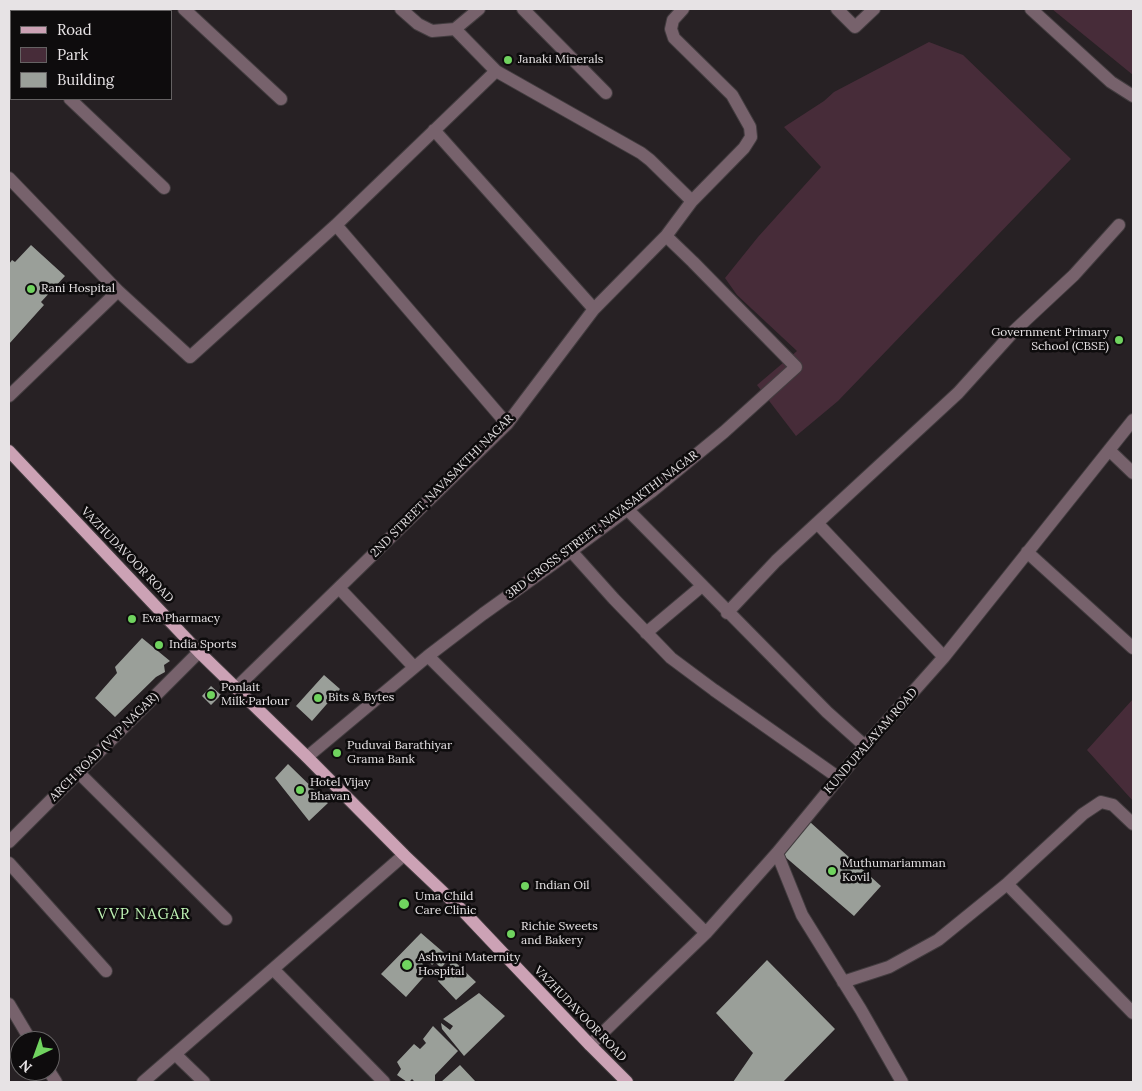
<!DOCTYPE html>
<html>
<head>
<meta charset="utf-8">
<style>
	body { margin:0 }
	#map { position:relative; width:1142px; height:1091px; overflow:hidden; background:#272124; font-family:Lora,serif }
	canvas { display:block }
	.frame { position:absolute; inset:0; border:10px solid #e7e3e5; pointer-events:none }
	.legend { position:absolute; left:10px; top:10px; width:162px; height:90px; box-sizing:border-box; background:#0e0c0d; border:1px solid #656263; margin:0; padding:6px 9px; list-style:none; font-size:15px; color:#e7e3e5 }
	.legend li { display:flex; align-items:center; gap:10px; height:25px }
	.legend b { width:25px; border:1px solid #656263 }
	.north { position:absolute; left:10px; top:1031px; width:50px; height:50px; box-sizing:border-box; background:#0e0c0d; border:1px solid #656263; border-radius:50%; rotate:222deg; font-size:14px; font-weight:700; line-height:20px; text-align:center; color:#e7e3e5 }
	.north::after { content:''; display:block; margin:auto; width:18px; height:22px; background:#70d35f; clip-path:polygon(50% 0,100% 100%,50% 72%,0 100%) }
</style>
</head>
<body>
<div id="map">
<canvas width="1142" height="1091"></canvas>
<div class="frame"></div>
<ul class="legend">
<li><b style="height:6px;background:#cca2b5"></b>Road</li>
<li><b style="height:14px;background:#472c39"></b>Park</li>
<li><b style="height:14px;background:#9a9f99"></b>Building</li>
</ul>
<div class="north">N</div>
</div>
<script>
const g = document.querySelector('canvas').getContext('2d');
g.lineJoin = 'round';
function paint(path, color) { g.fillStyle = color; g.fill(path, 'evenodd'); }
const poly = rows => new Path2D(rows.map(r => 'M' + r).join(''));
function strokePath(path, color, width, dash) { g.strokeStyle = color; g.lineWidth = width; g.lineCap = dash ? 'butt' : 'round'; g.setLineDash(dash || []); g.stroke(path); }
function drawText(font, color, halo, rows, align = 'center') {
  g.font = font + ' Lora,serif'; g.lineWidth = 5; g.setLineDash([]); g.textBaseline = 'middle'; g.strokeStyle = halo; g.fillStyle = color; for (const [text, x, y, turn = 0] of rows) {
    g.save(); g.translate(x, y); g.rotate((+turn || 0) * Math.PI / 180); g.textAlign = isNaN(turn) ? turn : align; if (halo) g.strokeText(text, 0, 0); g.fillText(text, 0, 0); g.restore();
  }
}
paint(poly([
	[1052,9,1133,9,1133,75],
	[929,42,963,55,1071,159,838,401,796,436,757,385,797,351,737,295,725,278,758,237,821,167,784,127,824,101,834,92],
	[1133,699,1133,801,1087,750]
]), '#472c39');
paint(poly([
	[31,245,65,276,41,302,44,305,9,344,9,264,12,260,15,262],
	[142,638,170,661,164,665,165,672,156,677,115,717,95,698,117,673,115,667],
	[324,675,340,689,312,721,296,706],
	[211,686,221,695,211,705,202,696],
	[288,764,328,803,309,821,275,778],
	[810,822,881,886,854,916,783,855],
	[421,933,450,958,441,968,435,962,432,965,427,959,422,964,429,971,406,997,381,974],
	[453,960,476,982,456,1000,438,981],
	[767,960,835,1029,783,1082,733,1082,753,1053,716,1013],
	[479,993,505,1016,464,1056,442,1029,441,1023,450,1030,453,1026,443,1019],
	[433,1026,458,1051,435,1075,435,1081,434,1082,415,1082,412,1079,409,1082,407,1082,397,1075,401,1069,397,1062,414,1044,420,1049,426,1043,423,1039],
	[460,1065,476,1082,441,1082]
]), '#9a9f99');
const minor = poly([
	[184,9,281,99],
	[401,9,418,24,432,31,455,29,479,9],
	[523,9,606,93],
	[837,9,855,27,874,9],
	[1031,9,1111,82,1133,96],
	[455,29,496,71,641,153,650,160,692,201],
	[9,41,11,44],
	[70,99,164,188],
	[434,130,594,309],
	[9,178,118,291,190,357,336,225,496,71],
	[336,225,507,424],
	[9,396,118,291],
	[1109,450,1133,473],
	[627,509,827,712,865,746],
	[817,523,944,657],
	[571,551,614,599,671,658,714,690,839,778],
	[1027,552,1133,648],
	[339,588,414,667],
	[727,613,776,561,958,393,1014,331,1074,275,1119,225],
	[646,633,702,586],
	[428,656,706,933],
	[237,687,507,424,594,309,666,236,692,201,744,148,751,137,750,127,732,95,674,38,671,29,673,20,683,9],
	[307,757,428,656,483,614,571,551,651,492,724,432,796,367,693,262,666,236],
	[79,773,226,919],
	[9,842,199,652],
	[777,853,802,915,861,1010,902,1082],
	[9,863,106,971],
	[1007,884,1133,1013],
	[273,969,384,1082],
	[843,982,889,967,938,940,1007,884,1083,814,1101,802,1113,805,1133,824],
	[9,1004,31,1041],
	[590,1045,706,933,777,853,865,746,944,657,1133,420],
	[175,1054,204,1082],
	[49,1071,56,1082],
	[143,1082,404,855]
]);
const primary = poly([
	[9,451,199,652,307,757,404,855,464,912,590,1045,627,1082]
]);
strokePath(minor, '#423c3f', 14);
strokePath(primary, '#423c3f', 14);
strokePath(minor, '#77626c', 12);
strokePath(primary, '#cca2b5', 12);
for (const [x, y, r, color] of [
	[508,60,5,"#70d35f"],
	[31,289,5,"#70d35f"],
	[1119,340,5,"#70d35f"],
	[132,619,5,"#70d35f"],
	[159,645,5,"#70d35f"],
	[211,695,5,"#70d35f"],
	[318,698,5,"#70d35f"],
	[337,753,5,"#70d35f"],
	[300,790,5,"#70d35f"],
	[832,871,5,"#70d35f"],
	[525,886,5,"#70d35f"],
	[404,904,6,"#70d35f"],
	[511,934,5,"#70d35f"],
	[407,965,6,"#70d35f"]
]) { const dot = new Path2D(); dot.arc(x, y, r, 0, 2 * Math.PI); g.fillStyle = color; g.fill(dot); strokePath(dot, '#0e0c0d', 2); }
drawText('12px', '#e7e3e5', '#0e0c0d', [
	["Janaki Minerals",518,60],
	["Rani Hospital",41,289],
	["Government Primary",1109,333,"right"],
	["School (CBSE)",1109,347,"right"],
	["Eva Pharmacy",142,619],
	["India Sports",169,645],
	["Ponlait",221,688],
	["Milk Parlour",221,702],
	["Bits & Bytes",328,698],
	["Puduvai Barathiyar",347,746],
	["Grama Bank",347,760],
	["Hotel Vijay",310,783],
	["Bhavan",310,797],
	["Muthumariamman",842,864],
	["Kovil",842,878],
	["Indian Oil",535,886],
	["Uma Child",415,897],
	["Care Clinic",415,911],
	["Richie Sweets",521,927],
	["and Bakery",521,941],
	["Ashwini Maternity",418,958],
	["Hospital",418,972]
], 'left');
drawText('12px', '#e7e3e5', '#0e0c0d', [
	["2ND STREET, NAVASAKTHI NAGAR",442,486,-45],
	["3RD CROSS STREET, NAVASAKTHI NAGAR",602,525,-37],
	["VAZHUDAVOOR ROAD",127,555,46],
	["KUNDUPALAYAM ROAD",871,741,-49],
	["ARCH ROAD (VVP NAGAR)",104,747,-45],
	["VAZHUDAVOOR ROAD",580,1014,46]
]);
g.letterSpacing = '1px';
drawText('15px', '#c0f5b6', '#0e0c0d', [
	["VVP NAGAR",144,915]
]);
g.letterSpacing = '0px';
</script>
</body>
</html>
